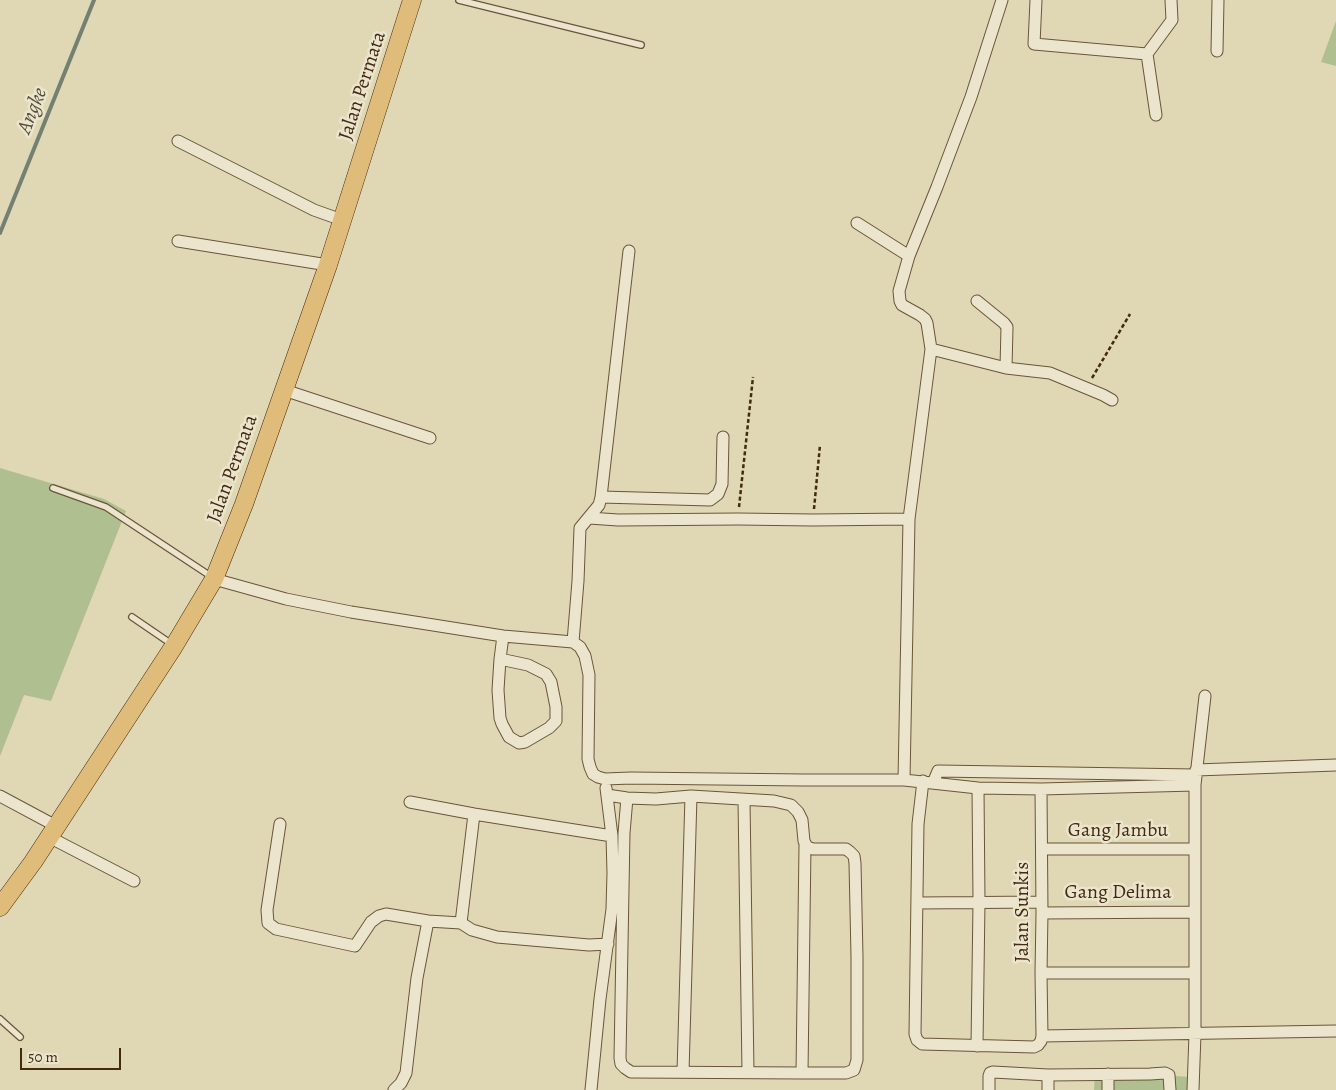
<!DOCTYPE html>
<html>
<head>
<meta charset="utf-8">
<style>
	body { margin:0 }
	#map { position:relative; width:1336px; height:1090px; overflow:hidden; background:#e0d7b4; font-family:Alegreya,serif }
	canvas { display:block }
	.scale { position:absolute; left:20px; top:1048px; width:101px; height:22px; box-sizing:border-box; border:2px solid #432a11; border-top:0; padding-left:6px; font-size:15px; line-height:18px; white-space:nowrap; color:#432a11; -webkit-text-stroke:4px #ebe5ce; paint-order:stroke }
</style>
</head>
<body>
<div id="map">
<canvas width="1336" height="1090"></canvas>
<div class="scale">50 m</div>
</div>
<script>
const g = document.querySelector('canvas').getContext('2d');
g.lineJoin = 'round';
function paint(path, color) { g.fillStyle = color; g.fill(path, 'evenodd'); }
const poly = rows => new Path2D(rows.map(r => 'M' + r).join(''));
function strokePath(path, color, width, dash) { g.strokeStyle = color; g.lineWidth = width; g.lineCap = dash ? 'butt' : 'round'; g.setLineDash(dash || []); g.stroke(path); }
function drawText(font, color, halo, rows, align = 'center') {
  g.font = font + ' Alegreya,serif'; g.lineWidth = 5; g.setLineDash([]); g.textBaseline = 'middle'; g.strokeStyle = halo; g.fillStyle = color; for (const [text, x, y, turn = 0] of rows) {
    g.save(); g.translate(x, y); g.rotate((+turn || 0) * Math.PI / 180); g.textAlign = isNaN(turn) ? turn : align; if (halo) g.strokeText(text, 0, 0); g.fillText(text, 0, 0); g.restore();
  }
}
paint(poly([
	[1336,21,1336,66,1321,62],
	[0,468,104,499,126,511,51,701,24,695,0,756],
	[1095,1071,1191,1077,1191,1090,1094,1090]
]), '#b0bf8f');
strokePath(poly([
	[0,233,94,0]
]), '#748071', 4);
const lane = poly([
	[459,0,641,45],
	[53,488,106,507,212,577],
	[132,617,173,645],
	[0,1019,20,1037]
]);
const street = poly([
	[1036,0,1034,44,1147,54,1172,20,1171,0],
	[1217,51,1218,0],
	[1147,54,1156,115],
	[178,141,314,210,342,220],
	[857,223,909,256],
	[178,241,328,265],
	[977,301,1004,323,1007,327,1006,368],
	[931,349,1006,368,1050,373,1103,395,1112,400],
	[284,390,430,438],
	[601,497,710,500,718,494,722,484,723,437],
	[589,518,618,520,738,519,813,520,909,519],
	[214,579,286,599,351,612,503,636,573,642,580,647,585,656,589,675,588,759,590,767,593,774,598,777,605,779,631,778,804,780,904,780,978,788,1041,789,1195,785],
	[573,642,578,581,580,528,599,505,601,497,629,251],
	[500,659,528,665,546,674,551,682,556,707,556,721,549,728,525,742,519,743,509,737,502,724,500,718,498,690,500,659,503,636],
	[1196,770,1336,765],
	[904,780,909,519,931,349,927,323,925,319,920,315,902,305,900,301,899,291,909,256,937,187,971,97,1002,0],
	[923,781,918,824,915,1034,917,1040,922,1044,1034,1047,1038,1045,1041,1041,1042,1036,1041,973,1042,913,1041,789],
	[933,783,938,771,1195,775],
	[607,795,627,798,656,799,691,796,774,801,791,805,798,812,802,820,804,841,807,847,813,849,846,849,850,852,854,856,855,863,857,957,857,1060,854,1070,846,1073,802,1073,631,1072,625,1068,621,1064,620,1058,624,833,627,798],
	[0,796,56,826],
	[744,800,748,1072],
	[410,802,474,814,612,836],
	[474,814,461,923,472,930,497,937,589,945,608,944],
	[280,824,267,910,268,923,276,929,355,946,371,922,379,916,386,914,428,921,461,923],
	[49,837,134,881],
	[1042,849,1195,849],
	[917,903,1042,902],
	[1042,913,1195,912],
	[1041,973,1194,973],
	[1042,1036,1336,1031],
	[977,1046,979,902,978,788],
	[683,1072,691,796],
	[802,1073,805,845],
	[1108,1074,1108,1090],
	[394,1090,401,1083,406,1073,417,978,428,921],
	[591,1090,600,999,612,909,613,873,612,836,606,788],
	[989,1090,989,1076,990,1073,993,1072,1048,1075,1150,1074,1165,1073,1169,1075,1170,1090],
	[1048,1090,1048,1075],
	[1193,1090,1195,1034,1195,785,1205,696]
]);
const primary = poly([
	[0,907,33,862,174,646,214,579,244,504,328,265,412,0]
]);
strokePath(lane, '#6a553a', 8);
strokePath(street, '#6a553a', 13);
strokePath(primary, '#432a11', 19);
strokePath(poly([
	[1092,378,1130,314],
	[739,507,753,377],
	[814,509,820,445]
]), '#432a11', 2.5, [4, 2.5]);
strokePath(lane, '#ebe5ce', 5.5);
strokePath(street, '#ebe5ce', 11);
strokePath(primary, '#e0bc7a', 18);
drawText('20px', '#432a11', '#ebe5ce', [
	["Jalan Permata",363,86,-72],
	["Jalan Permata",233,469,-70],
	["Gang Jambu",1118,831],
	["Gang Delima",1118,893],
	["Jalan Sunkis",1023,912,-90]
]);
drawText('italic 21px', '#574e39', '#ebe5ce', [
	["Angke",33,111,-68]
]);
</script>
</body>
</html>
